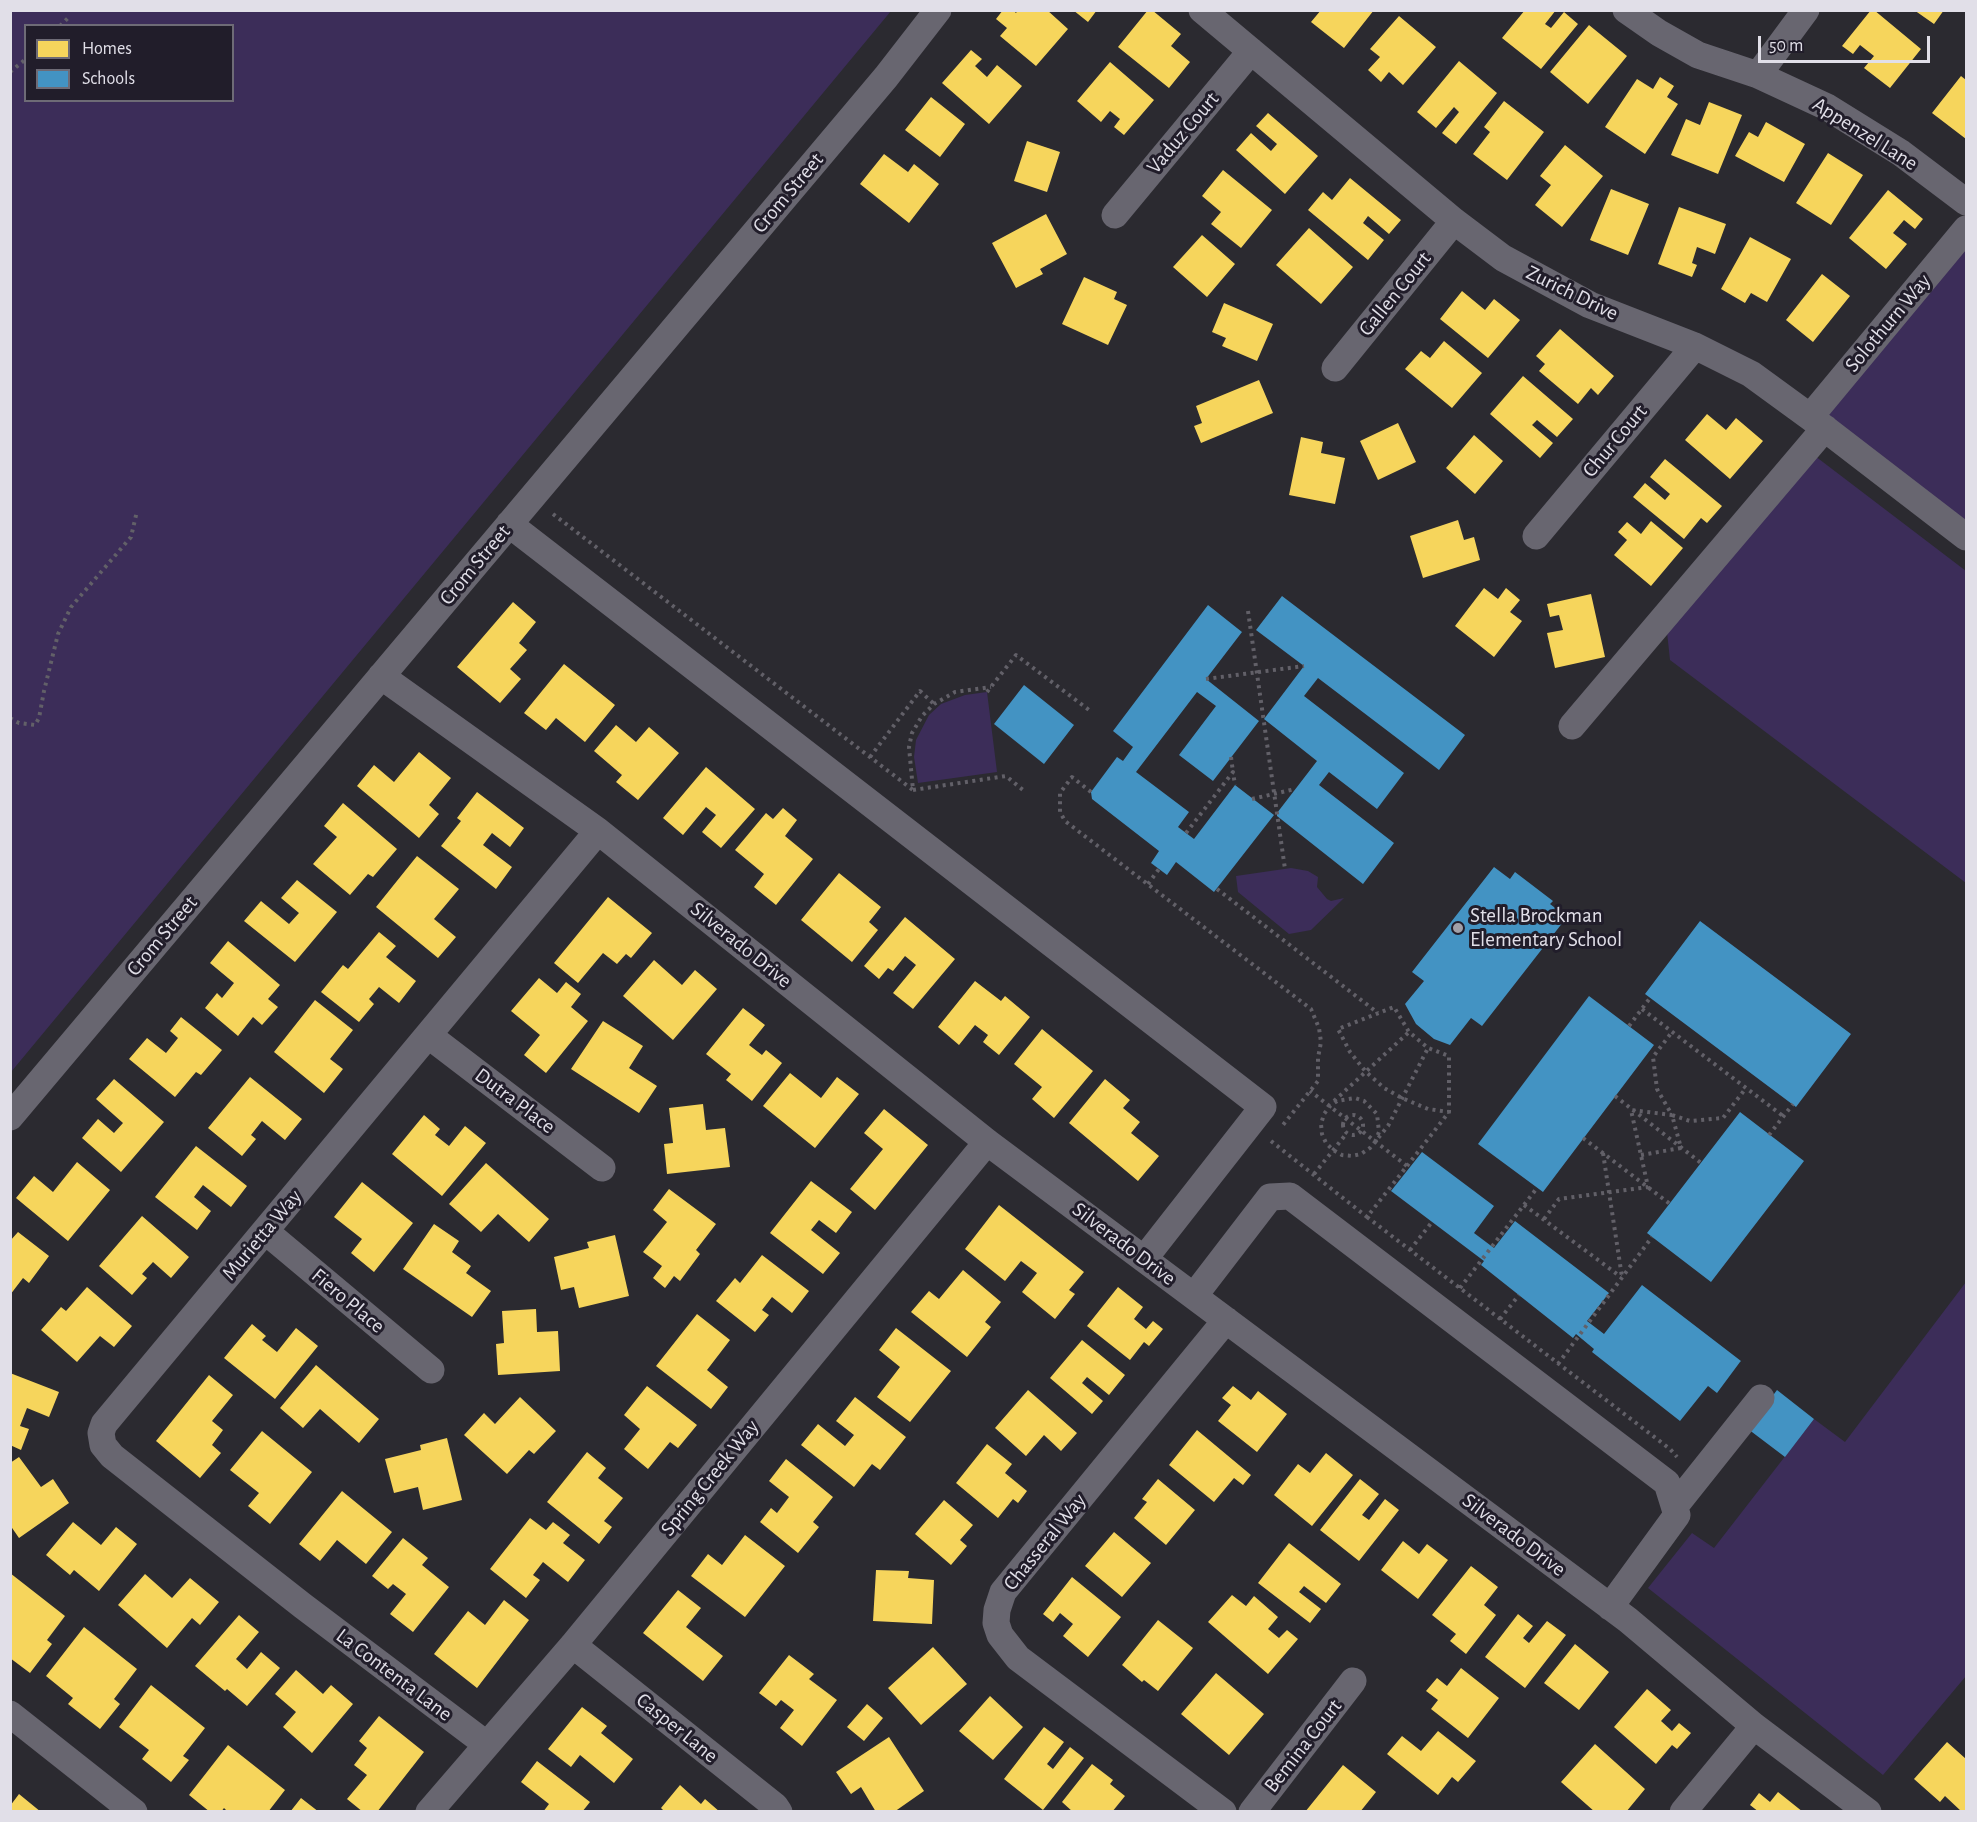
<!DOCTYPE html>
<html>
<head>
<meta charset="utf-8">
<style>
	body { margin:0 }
	#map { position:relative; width:1977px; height:1822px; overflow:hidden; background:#2b2a30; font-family:"Alegreya Sans",sans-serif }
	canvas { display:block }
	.frame { position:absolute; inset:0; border:12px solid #e1dfe8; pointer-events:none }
	.legend { position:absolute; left:24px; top:24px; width:210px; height:78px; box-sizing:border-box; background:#211d2a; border:2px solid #6e6b76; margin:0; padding:8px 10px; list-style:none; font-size:18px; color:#e1dfe8 }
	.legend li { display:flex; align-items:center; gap:12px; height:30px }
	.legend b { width:30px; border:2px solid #6e6b76 }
	.scale { position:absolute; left:1758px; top:36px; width:172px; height:27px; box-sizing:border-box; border:3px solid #e1dfe8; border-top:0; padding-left:8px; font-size:18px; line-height:21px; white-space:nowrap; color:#e1dfe8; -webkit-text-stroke:4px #211d2a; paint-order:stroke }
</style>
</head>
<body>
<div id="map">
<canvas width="1977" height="1822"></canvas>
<div class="frame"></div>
<ul class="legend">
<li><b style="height:16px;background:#f6d55c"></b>Homes</li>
<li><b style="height:16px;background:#4393c3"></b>Schools</li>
</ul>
<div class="scale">50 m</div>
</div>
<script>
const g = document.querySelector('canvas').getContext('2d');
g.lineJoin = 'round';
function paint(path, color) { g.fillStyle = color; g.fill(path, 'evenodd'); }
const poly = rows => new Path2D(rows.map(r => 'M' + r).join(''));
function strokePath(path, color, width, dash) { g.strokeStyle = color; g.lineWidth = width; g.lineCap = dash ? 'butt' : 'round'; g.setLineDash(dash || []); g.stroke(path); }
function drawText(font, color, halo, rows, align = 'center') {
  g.font = font + ' "Alegreya Sans",sans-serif'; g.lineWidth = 6; g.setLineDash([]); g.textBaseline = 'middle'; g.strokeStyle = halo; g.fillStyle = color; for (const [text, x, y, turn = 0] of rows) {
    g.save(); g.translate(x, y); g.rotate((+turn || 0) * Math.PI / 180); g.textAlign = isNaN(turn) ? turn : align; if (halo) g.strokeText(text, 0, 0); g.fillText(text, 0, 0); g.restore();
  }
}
paint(poly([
	[11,10,891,11,11,1072,10,11],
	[26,26,232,26,232,100,26,100],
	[1966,229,1966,537,1810,417],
	[1815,456,1966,571,1966,883,1670,660,1667,632],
	[987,692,997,772,918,783,914,757,916,740,929,715,941,704,965,695],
	[1291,868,1308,871,1318,877,1317,887,1327,899,1331,901,1344,898,1311,930,1289,934,1238,892,1236,876],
	[1966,1282,1966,1676,1883,1775,1648,1588,1692,1533,1714,1548,1814,1419,1845,1442]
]), '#3c2d59');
paint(poly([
	[1003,10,1013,10,1016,13,1018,10,1047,10,1068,29,1036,66,1000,36,1007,28,996,19],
	[1073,10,1097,10,1088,22],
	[1148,10,1152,10,1181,34,1171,46,1190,62,1169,88,1118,47],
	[1321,10,1374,10,1344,48,1311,22],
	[1525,10,1556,10,1545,24,1551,28,1564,12,1578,24,1541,69,1502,38],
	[1871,10,1874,10,1921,49,1890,88,1864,68,1874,56,1860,45,1853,54,1842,46],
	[1914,10,1944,10,1934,24],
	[1399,16,1436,47,1403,85,1389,72,1381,82,1368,70,1380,57,1370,49],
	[1589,25,1627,56,1588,104,1550,72],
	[971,50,982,59,975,66,987,77,997,65,1022,86,989,124,942,83],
	[1459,61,1497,93,1456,144,1442,133,1459,112,1454,107,1436,128,1417,112],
	[1110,62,1154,100,1124,135,1114,127,1120,119,1110,111,1101,122,1077,101],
	[1961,76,1966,80,1966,139,1932,113],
	[1660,77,1674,86,1667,97,1678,104,1645,154,1605,127,1637,79,1653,89],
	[931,97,965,124,940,157,905,130],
	[1504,101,1544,132,1507,180,1473,154,1490,132,1484,127],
	[1709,102,1742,115,1718,174,1671,155,1686,119,1700,125],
	[1268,113,1318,156,1285,194,1236,150,1251,133,1271,151,1277,144,1256,126],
	[1766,122,1805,144,1784,182,1735,156,1749,132,1758,137],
	[1027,141,1060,152,1047,192,1014,181],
	[1565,145,1603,176,1562,227,1535,205,1551,185,1540,176],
	[1828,153,1863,175,1831,225,1796,203],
	[884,154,908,172,914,164,939,184,909,223,860,184],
	[1223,170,1272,210,1241,248,1211,224,1221,212,1202,196],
	[1350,178,1401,220,1389,234,1368,216,1363,223,1384,240,1368,260,1308,210,1323,192,1332,200],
	[1611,189,1649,204,1628,255,1590,240],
	[1888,190,1923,219,1915,229,1904,220,1893,233,1907,244,1886,269,1849,238],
	[1679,207,1726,224,1715,254,1697,247,1692,263,1697,265,1692,277,1658,264],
	[1046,214,1067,254,1040,269,1043,274,1016,288,992,243],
	[1309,228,1353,267,1321,304,1276,265],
	[1202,235,1235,264,1207,297,1173,267],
	[1750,237,1791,259,1767,302,1751,293,1745,303,1721,289],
	[1822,274,1850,296,1813,342,1786,320],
	[1084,277,1117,292,1114,299,1127,305,1108,345,1062,324],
	[1462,291,1485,310,1494,299,1520,320,1488,358,1440,319],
	[1224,303,1273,324,1257,361,1222,346,1226,338,1212,332],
	[1560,329,1614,376,1598,395,1591,388,1578,404,1539,371,1545,364,1536,356],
	[1444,341,1482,373,1452,408,1405,369,1421,351,1430,358],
	[1523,376,1573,419,1557,437,1537,420,1532,425,1553,443,1540,458,1490,414],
	[1259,380,1273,413,1201,443,1194,426,1202,423,1196,406],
	[1707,414,1726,430,1736,418,1763,441,1730,479,1685,440],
	[1398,423,1416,462,1378,480,1360,441],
	[1474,435,1503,461,1475,494,1446,468],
	[1301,437,1323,442,1321,453,1345,458,1335,504,1289,495],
	[1665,459,1722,506,1707,523,1701,518,1684,539,1633,497,1645,483,1665,500,1670,494,1650,477],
	[1458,520,1464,540,1474,537,1480,560,1423,578,1410,536],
	[1651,521,1683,548,1651,586,1614,555,1627,540,1618,532,1627,522,1641,534],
	[1484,588,1498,599,1506,588,1520,600,1510,612,1522,621,1494,657,1455,626],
	[1591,594,1605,657,1555,668,1547,633,1563,630,1559,615,1550,617,1547,604],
	[513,602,536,622,519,643,527,650,510,669,521,679,500,703,457,667],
	[564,664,615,705,585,742,556,718,546,730,524,713],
	[616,725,636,742,649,727,679,753,638,800,616,782,622,775,594,751],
	[419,752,451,778,429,805,439,814,419,838,357,786,374,765,394,782],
	[706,767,755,809,721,848,702,832,716,815,706,807,683,835,663,818],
	[477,792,524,828,510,847,492,833,483,845,512,867,496,889,441,846,461,821,457,818],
	[343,803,397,849,373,877,368,874,350,895,313,864,337,837,324,826],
	[783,808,797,820,785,836,813,859,776,905,754,887,764,874,735,850,766,813,773,819],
	[417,856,459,889,434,919,456,937,438,958,376,907],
	[839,873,881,907,869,922,878,930,852,962,801,920],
	[297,880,337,912,295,962,244,921,261,901,289,924,299,913,281,898],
	[608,897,652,933,631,958,626,954,617,964,603,953,578,983,554,963],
	[905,917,955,959,913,1009,893,993,916,965,905,956,893,971,888,968,879,979,864,966],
	[379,932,396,946,386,957,416,981,399,1003,379,987,369,999,374,1004,359,1022,321,992,343,965,348,969],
	[228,941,280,985,268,999,278,1007,262,1025,253,1017,238,1036,205,1008,217,993,222,998,234,983,210,963],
	[654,960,682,985,695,970,717,989,673,1040,623,996],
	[539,978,557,993,566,982,581,994,571,1007,588,1021,546,1073,524,1055,540,1035,511,1011],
	[975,981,1001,1001,1005,996,1030,1017,999,1055,983,1042,988,1035,975,1025,959,1045,938,1027],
	[315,1000,353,1030,330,1059,343,1069,324,1093,274,1052],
	[743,1008,765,1025,749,1045,762,1055,766,1050,782,1063,752,1101,726,1080,731,1074,706,1054],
	[181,1017,222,1050,201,1075,196,1072,175,1097,129,1059,147,1038,166,1053,178,1038,170,1031],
	[603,1021,643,1046,629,1068,657,1086,639,1113,571,1069],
	[1042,1029,1093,1071,1054,1118,1032,1099,1042,1087,1014,1064],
	[790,1073,821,1098,837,1077,859,1094,815,1148,763,1106],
	[250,1077,302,1119,285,1140,262,1121,251,1135,256,1139,242,1156,208,1128],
	[114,1079,164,1122,121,1172,82,1138,98,1119,114,1133,123,1123,96,1099],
	[1105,1079,1130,1100,1123,1108,1140,1122,1131,1133,1159,1156,1138,1181,1069,1123],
	[703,1104,706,1130,725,1128,730,1167,667,1174,664,1144,673,1143,669,1108],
	[884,1109,928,1145,875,1210,850,1189,883,1149,864,1133],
	[424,1115,440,1129,435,1135,449,1146,465,1126,486,1143,442,1196,392,1154],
	[196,1146,247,1186,231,1207,203,1185,194,1197,211,1211,197,1230,155,1197],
	[77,1162,110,1190,68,1241,16,1198,34,1176,53,1192],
	[486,1163,549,1219,529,1242,498,1214,481,1232,449,1204],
	[811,1181,852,1212,836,1233,819,1220,811,1230,840,1253,823,1274,770,1233],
	[362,1182,413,1223,374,1272,351,1253,362,1239,334,1217],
	[669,1189,716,1224,696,1250,700,1254,680,1281,674,1276,665,1288,653,1278,662,1266,643,1252,667,1222,653,1210],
	[999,1205,1084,1272,1069,1290,1075,1294,1055,1319,1022,1292,1037,1273,1021,1261,1005,1281,965,1249],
	[142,1216,189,1257,171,1278,153,1262,142,1274,147,1278,132,1295,99,1266],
	[434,1224,459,1241,452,1252,471,1266,466,1273,491,1291,472,1317,403,1269],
	[18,1232,49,1256,29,1283,23,1278,10,1295,10,1241],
	[615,1235,629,1296,579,1308,574,1287,561,1290,554,1257,589,1248,587,1242],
	[762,1255,809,1291,792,1313,772,1297,762,1310,769,1315,755,1332,716,1301,735,1278,740,1283],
	[963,1270,1001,1302,985,1322,991,1327,967,1357,911,1312,929,1291,939,1299],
	[87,1287,132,1326,114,1347,100,1336,77,1362,41,1330,61,1307,66,1311],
	[1118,1287,1143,1307,1134,1319,1146,1329,1153,1321,1163,1329,1149,1346,1144,1342,1130,1360,1087,1326],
	[536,1309,537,1332,558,1331,560,1371,498,1375,496,1344,504,1343,502,1311],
	[697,1314,730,1340,707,1370,728,1387,711,1409,656,1366],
	[252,1324,266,1336,262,1340,277,1352,296,1328,318,1346,275,1399,224,1358],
	[896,1328,951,1371,910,1422,877,1397,900,1367,879,1350],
	[1082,1340,1125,1375,1109,1395,1087,1377,1082,1383,1103,1401,1092,1414,1050,1378],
	[316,1365,379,1419,359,1443,320,1409,303,1428,280,1408],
	[10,1373,59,1392,49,1417,27,1408,20,1426,29,1429,21,1450,10,1445],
	[209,1375,233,1395,212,1421,223,1430,212,1445,221,1453,200,1478,156,1441],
	[647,1386,697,1425,678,1448,670,1442,648,1469,624,1449,640,1429,624,1415],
	[1233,1386,1251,1400,1258,1391,1287,1414,1257,1452,1218,1421,1231,1405,1222,1398],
	[1028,1390,1077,1433,1061,1451,1044,1435,1026,1456,995,1428],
	[520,1397,556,1431,534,1454,529,1450,507,1474,464,1435,484,1413,495,1424],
	[855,1397,906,1437,880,1470,872,1464,854,1487,801,1445,818,1424,845,1446,854,1435,836,1421],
	[1197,1430,1251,1475,1243,1485,1234,1478,1214,1502,1169,1465],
	[262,1431,312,1472,270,1524,248,1506,259,1493,230,1470],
	[447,1438,462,1500,423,1510,418,1487,394,1493,385,1459,421,1450,420,1445],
	[987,1444,1012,1464,1005,1473,1027,1491,1018,1503,1013,1499,998,1518,956,1483],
	[587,1452,606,1468,598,1478,623,1498,604,1521,612,1527,599,1544,547,1502],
	[1326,1453,1353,1475,1312,1526,1274,1495,1298,1464,1310,1473],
	[19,1457,41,1487,53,1479,69,1503,19,1538,10,1525,10,1463],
	[786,1459,833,1497,813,1522,819,1527,798,1553,760,1522,771,1508,777,1513,789,1497,769,1481],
	[1158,1479,1195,1510,1166,1545,1134,1518,1147,1502,1142,1499],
	[1360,1479,1379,1494,1362,1515,1369,1520,1385,1499,1399,1510,1359,1561,1320,1530],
	[342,1491,392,1532,366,1564,337,1540,320,1561,299,1544],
	[944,1500,973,1525,960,1540,967,1546,951,1565,915,1534],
	[530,1518,546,1530,553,1522,570,1535,563,1543,585,1560,568,1582,543,1562,533,1575,540,1580,526,1598,490,1569],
	[73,1522,101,1545,116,1527,137,1544,99,1591,74,1570,70,1575,46,1555],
	[1114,1532,1151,1563,1122,1597,1085,1566],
	[745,1535,785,1566,745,1617,691,1576,708,1554,722,1565],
	[403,1538,428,1558,422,1565,449,1587,413,1632,390,1614,406,1594,393,1584,388,1589,372,1576],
	[1403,1541,1419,1554,1427,1544,1448,1560,1418,1599,1381,1570],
	[1289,1543,1341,1584,1326,1603,1304,1586,1299,1592,1321,1609,1310,1623,1258,1583],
	[1471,1566,1498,1587,1484,1605,1496,1615,1466,1654,1450,1641,1456,1634,1432,1615],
	[876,1570,909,1571,908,1578,934,1580,932,1624,873,1621],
	[10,1573,65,1616,47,1640,52,1644,30,1673,10,1658],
	[145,1574,172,1598,190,1578,219,1602,200,1625,192,1618,167,1648,118,1605],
	[1072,1577,1121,1617,1088,1657,1063,1636,1073,1624,1060,1613,1053,1622,1043,1614],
	[678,1590,701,1608,686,1627,723,1656,703,1681,643,1633],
	[1232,1595,1246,1606,1254,1596,1278,1617,1268,1629,1279,1638,1287,1630,1298,1639,1268,1674,1208,1622],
	[504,1600,529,1620,477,1688,434,1654,468,1611,485,1625],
	[1518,1614,1533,1626,1523,1638,1529,1643,1547,1621,1566,1635,1525,1688,1485,1657],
	[239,1615,259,1632,236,1659,247,1669,261,1652,280,1668,247,1706,227,1689,225,1691,195,1666],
	[1158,1620,1193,1648,1158,1691,1144,1680,1142,1682,1122,1665],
	[84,1627,137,1669,114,1699,120,1704,100,1729,68,1704,73,1698,46,1676],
	[1575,1644,1609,1672,1579,1710,1544,1683],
	[933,1647,967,1684,921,1725,888,1688],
	[789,1655,814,1674,809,1679,837,1700,802,1746,780,1728,794,1710,781,1700,776,1706,759,1693],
	[1461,1668,1499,1698,1468,1738,1431,1709,1438,1700,1426,1691,1437,1678,1447,1686],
	[296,1670,323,1694,331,1685,353,1704,312,1753,283,1727,296,1712,275,1694],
	[1216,1673,1264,1714,1229,1755,1181,1714],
	[151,1685,205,1728,183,1756,189,1760,171,1782,142,1759,149,1750,119,1727],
	[1647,1689,1671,1710,1661,1721,1672,1731,1679,1723,1691,1733,1677,1749,1672,1745,1656,1764,1614,1727],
	[990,1696,1023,1727,993,1760,959,1731],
	[867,1704,883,1718,864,1741,847,1727],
	[582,1707,607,1726,601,1733,633,1759,614,1783,580,1755,571,1767,548,1749],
	[379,1716,424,1752,377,1812,363,1812,347,1799,367,1775,354,1765,367,1748,359,1741],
	[1044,1727,1064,1742,1047,1764,1053,1769,1070,1747,1084,1758,1043,1810,1004,1779],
	[1438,1731,1476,1761,1458,1782,1452,1777,1438,1795,1387,1754,1402,1736,1421,1751],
	[889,1737,924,1791,894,1812,876,1812,861,1787,851,1794,836,1772],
	[1947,1742,1966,1759,1966,1812,1962,1812,1945,1796,1940,1802,1914,1779],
	[1595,1744,1645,1789,1626,1812,1595,1812,1561,1782],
	[228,1745,285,1790,268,1812,228,1812,224,1808,221,1812,210,1812,189,1795],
	[537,1761,590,1802,582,1812,543,1812,549,1804,521,1782],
	[1092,1764,1113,1780,1110,1784,1125,1796,1112,1812,1073,1812,1062,1802],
	[1343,1765,1376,1792,1360,1812,1305,1812],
	[680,1785,701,1804,705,1799,720,1812,665,1812,661,1808],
	[1778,1792,1803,1812,1759,1812,1750,1805,1759,1793,1770,1802],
	[19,1794,41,1812,10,1812,10,1806],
	[301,1798,319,1812,290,1812]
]), '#f6d55c');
paint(poly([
	[1282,596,1465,735,1439,770,1318,678,1304,696,1404,773,1377,809,1329,772,1319,785,1394,843,1363,884,1277,816,1277,813,1317,761,1264,719,1304,666,1256,630],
	[1208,605,1242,632,1206,679,1259,721,1213,781,1179,755,1216,706,1197,692,1136,772,1189,812,1178,827,1194,839,1235,785,1274,815,1214,892,1176,862,1167,875,1151,863,1159,851,1092,799,1091,792,1117,757,1123,761,1133,747,1113,731],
	[1024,685,1074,725,1044,764,994,724],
	[1494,867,1510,879,1515,872,1553,901,1550,904,1567,917,1482,1026,1471,1018,1450,1045,1434,1039,1416,1024,1405,1004,1424,981,1412,972],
	[1700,921,1851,1034,1796,1107,1645,994],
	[1589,996,1654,1045,1543,1192,1478,1144],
	[1740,1112,1804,1161,1711,1282,1647,1233],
	[1422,1152,1494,1206,1474,1233,1494,1248,1515,1221,1609,1293,1587,1321,1604,1334,1642,1285,1741,1361,1740,1362,1717,1393,1708,1386,1680,1421,1592,1352,1594,1349,1576,1334,1573,1338,1481,1265,1484,1261,1391,1191],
	[1777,1390,1814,1419,1785,1457,1748,1429]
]), '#4393c3');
strokePath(poly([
	[60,26,68,18],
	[10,72,26,59],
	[553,514,913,790,909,747,912,733,922,716,934,704,955,692,991,687],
	[1248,611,1285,869],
	[1206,679,1304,666],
	[987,692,1016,655,1089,710],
	[10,718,19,723,35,725,39,718,44,691,58,634,71,607,131,537,137,511],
	[870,757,920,691,934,704],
	[1231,757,1233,772],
	[913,790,1006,776,1023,790],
	[1091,792,1072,777,1060,793,1060,812,1065,821,1311,1009,1319,1028,1321,1042,1318,1058,1318,1081,1283,1125],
	[1252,799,1295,789],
	[1186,833,1233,772,1235,785],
	[1148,884,1159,869],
	[1217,889,1378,1013],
	[1642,1009,1783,1116],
	[1629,1026,1650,998],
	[1615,1096,1701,1163],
	[1334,1101,1409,1032],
	'1343 1125a10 10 0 1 1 20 0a10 10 0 1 1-20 0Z',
	[1769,1135,1793,1104],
	[1583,1138,1670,1204],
	[1271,1141,1367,1217,1407,1166,1310,1091],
	[1375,1142,1379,1132,1377,1114,1364,1101,1355,1098,1337,1101,1330,1106,1324,1114,1321,1124,1322,1134,1326,1143,1333,1150,1342,1155,1352,1156,1361,1154,1370,1148,1388,1126,1428,1048],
	[1603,1153,1622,1277],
	[1641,1155,1681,1148,1672,1115,1690,1121,1723,1118,1746,1088],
	[1407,1166,1449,1112,1449,1056,1428,1048,1409,1032,1394,1007,1338,1029,1350,1052,1366,1072,1384,1088,1402,1098,1428,1109,1449,1112],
	[1314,1174,1347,1133],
	[1524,1205,1621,1277],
	[1367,1217,1670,1449,1677,1457],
	[1544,1219,1559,1199,1648,1187,1631,1110,1672,1115,1657,1089,1653,1057,1672,1032],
	[1410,1250,1432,1222],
	[1460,1288,1537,1188],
	[1500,1319,1519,1295],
	[1558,1364,1652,1237]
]), '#626068', 4, [3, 4.5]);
strokePath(poly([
	[1202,10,1454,221,1503,258,1590,305,1695,346,1751,374,1810,417,1966,537],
	[1626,10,1659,33,1698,55,1758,75,1827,107,1901,153,1966,202],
	[1758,75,1806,10],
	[1115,215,1251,51],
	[1335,368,1454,221],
	[1810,417,1966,229],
	[509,524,1263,1107,1144,1259],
	[1536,536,1695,346],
	[381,676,598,831,987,1142,1628,1620,1754,1726,1868,1812],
	[1572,726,1825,428],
	[428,1035,602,1168],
	[10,1117,886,77,938,10],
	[265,1231,431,1370],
	[1194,1296,1270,1197,1290,1196,1667,1483,1677,1515,1610,1607],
	[1675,1506,1761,1398],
	[573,1645,775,1806,779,1812],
	[10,1714,134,1812],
	[486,1744,303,1606,112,1456,103,1445,101,1433,104,1424,598,831],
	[429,1812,573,1645,987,1142],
	[1223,1812,1018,1658,1000,1635,996,1623,997,1610,1003,1592,1226,1320],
	[1252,1812,1353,1681],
	[1683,1812,1754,1726]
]), '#686670', 27);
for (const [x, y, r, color] of [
	[1458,928,6,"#a1a0a8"]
]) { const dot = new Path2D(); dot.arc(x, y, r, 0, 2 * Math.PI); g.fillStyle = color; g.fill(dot); strokePath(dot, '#211d2a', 2); }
drawText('21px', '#e1dfe8', '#211d2a', [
	["Vaduz Court",1183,133,-50],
	["Appenzel Lane",1865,134,32],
	["Crom Street",788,193,-50],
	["Zurich Drive",1572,293,26],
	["Gallen Court",1395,294,-51],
	["Solothurn Way",1888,323,-50],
	["Chur Court",1615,441,-50],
	["Crom Street",475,565,-50],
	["Crom Street",162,936,-50],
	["Silverado Drive",741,945,39],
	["Dutra Place",515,1101,37],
	["Murietta Way",262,1235,-50],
	["Silverado Drive",1124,1244,37],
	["Fiero Place",348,1301,40],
	["Spring Creek Way",710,1478,-51],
	["Silverado Drive",1514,1535,37],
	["Chasseral Way",1045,1542,-51],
	["La Contenta Lane",394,1675,37],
	["Casper Lane",677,1728,39],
	["Bemina Court",1303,1746,-52]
]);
drawText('21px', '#e1dfe8', '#211d2a', [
	["Stella Brockman",1470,916],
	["Elementary School",1470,940]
], 'left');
</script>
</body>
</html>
